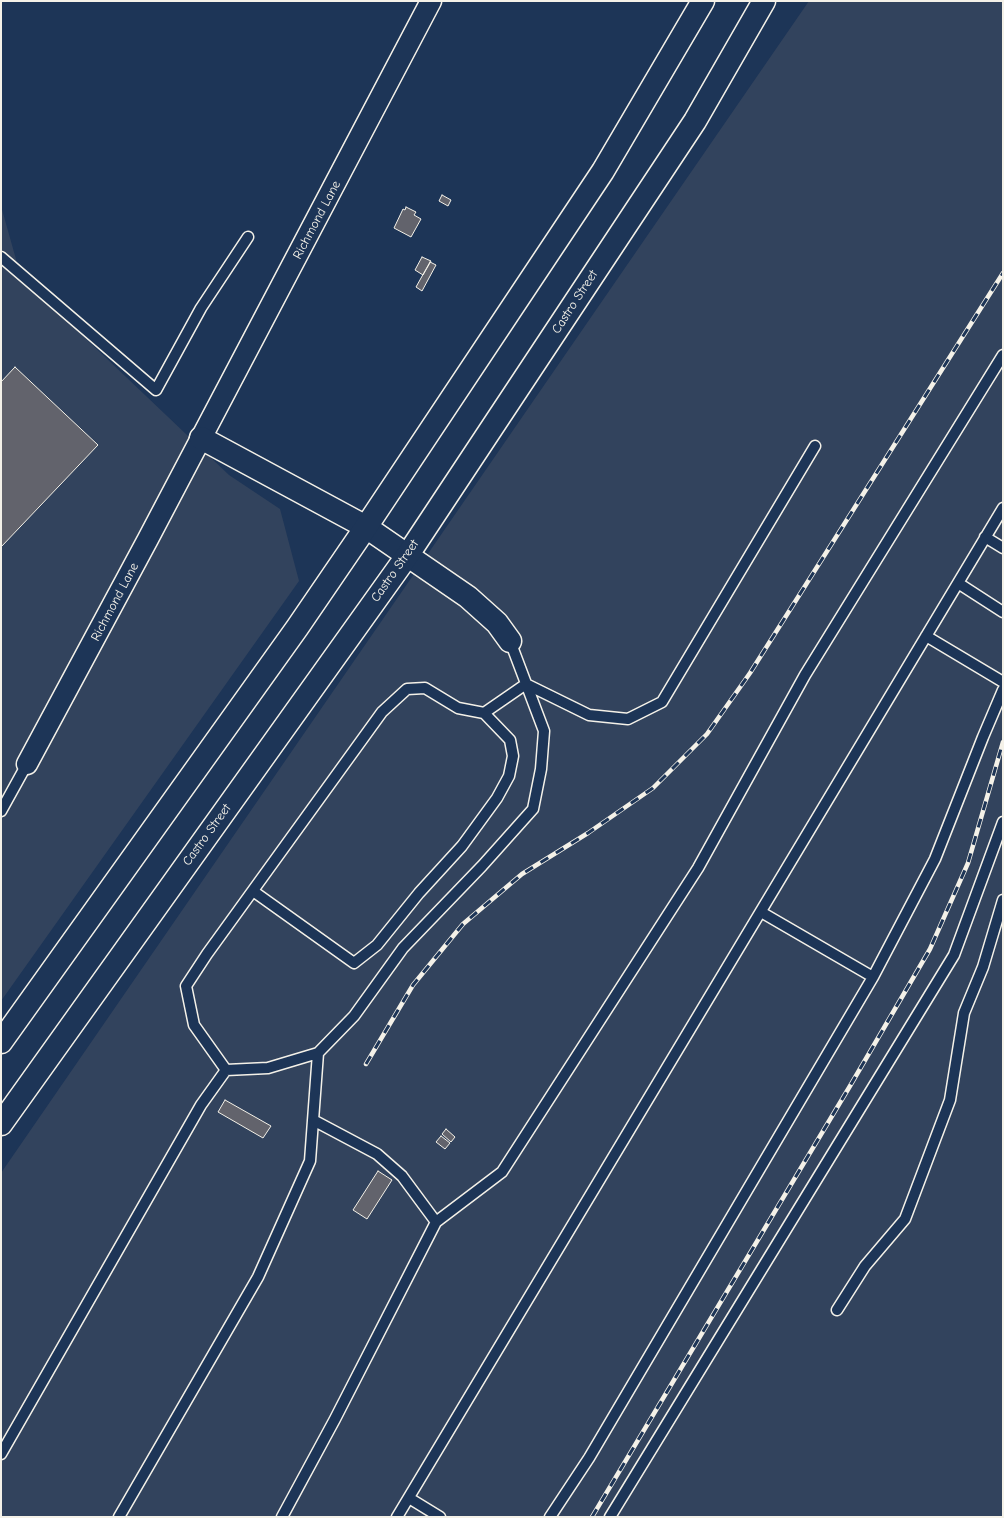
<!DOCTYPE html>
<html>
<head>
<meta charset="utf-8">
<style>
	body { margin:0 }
	#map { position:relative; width:1004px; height:1518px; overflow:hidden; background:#1d3557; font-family:"Comic Neue",sans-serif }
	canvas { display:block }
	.frame { position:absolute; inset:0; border:2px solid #f4f1e8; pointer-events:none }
</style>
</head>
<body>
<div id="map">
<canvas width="1004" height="1518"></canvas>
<div class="frame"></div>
</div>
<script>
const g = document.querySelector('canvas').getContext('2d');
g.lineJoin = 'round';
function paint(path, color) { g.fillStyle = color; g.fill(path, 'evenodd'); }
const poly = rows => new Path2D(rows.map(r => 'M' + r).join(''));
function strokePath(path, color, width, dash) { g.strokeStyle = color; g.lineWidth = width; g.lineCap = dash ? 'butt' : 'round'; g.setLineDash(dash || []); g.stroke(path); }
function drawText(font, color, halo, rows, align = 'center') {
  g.font = font + ' "Comic Neue",sans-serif'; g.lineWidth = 4; g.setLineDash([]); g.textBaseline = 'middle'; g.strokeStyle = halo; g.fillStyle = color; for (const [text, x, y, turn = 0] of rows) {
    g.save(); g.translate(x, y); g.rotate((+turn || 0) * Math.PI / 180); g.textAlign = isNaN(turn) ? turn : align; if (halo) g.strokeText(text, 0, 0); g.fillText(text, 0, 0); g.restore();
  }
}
paint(poly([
	[809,1,1003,1,1003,1517,1,1517,1,1173],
	[1,206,21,277,229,475,280,509,299,581,1,1001]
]), '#32435d');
const building = poly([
	[442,195,451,200,448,206,439,201,442,195],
	[406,207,416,212,414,215,421,219,411,237,394,228,403,209,405,210,406,207],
	[422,257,431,261,423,275,415,270,422,257],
	[430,262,436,265,422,291,416,287,430,262],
	[15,367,98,445,1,547,1,382,15,367],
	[225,1100,271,1126,263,1138,218,1112,225,1100],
	[446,1129,455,1137,451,1142,442,1134,446,1129],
	[441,1136,450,1143,445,1149,436,1142,441,1136],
	[378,1171,392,1180,367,1219,353,1210,378,1171]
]);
paint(building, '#62636c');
strokePath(building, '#f4f1e8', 1);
const service = poly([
	[1,257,156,390,201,308,248,237],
	[985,537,1003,548],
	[958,583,1003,612],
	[926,636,1003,682],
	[1,811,27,764],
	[253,891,354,963,377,945,419,893,462,846,497,798,509,776,513,756,510,740,484,713],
	[873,977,935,859,983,737,1003,690],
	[226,1070,194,1025,186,986,207,954,382,712,407,689,425,688,458,708,484,713,526,684,589,715,628,719,662,702,815,446],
	[436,1222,502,1172,698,868,805,675,1003,355],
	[837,1310,865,1266,905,1219,950,1100,964,1013,983,967,1003,900],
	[1,1454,201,1105,226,1070,268,1068,318,1053,354,1016,403,948,482,866,533,809,541,769,544,731,510,641],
	[409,1498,440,1517],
	[119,1517,258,1277,310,1161,318,1053],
	[282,1517,335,1419,436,1222,402,1176,377,1154,313,1120],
	[397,1517,1003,508],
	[550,1517,589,1458,873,977,761,912],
	[610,1517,954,955,1003,822]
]);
const minor = poly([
	[27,764,148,539,431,1]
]);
const tertiary = poly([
	[201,438,366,527,468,597,497,623,510,641]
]);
const primary = poly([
	[1,1042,297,628,366,527,603,171,703,1],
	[1,1124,407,556,695,121,764,1]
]);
strokePath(service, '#f4f1e8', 13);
strokePath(minor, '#f4f1e8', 23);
strokePath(tertiary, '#f4f1e8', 25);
strokePath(primary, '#f4f1e8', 25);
strokePath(service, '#1d3557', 10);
strokePath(minor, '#1d3557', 20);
strokePath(tertiary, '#1d3557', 22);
strokePath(primary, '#1d3557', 22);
const rail = poly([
	[366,1064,413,985,463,924,522,874,588,833,653,788,707,734,750,673,1003,273],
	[592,1517,850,1086,930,949,968,863,1003,742]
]);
strokePath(rail, '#f4f1e8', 4.5);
strokePath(rail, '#1d3557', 3, [9]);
drawText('13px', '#f4f1e8', '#1d3557', [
	["Richmond Lane",317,220,-62],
	["Castro Street",575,302,-57],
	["Castro Street",395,571,-55],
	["Richmond Lane",115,602,-62],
	["Castro Street",207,835,-54]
]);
</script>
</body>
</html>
